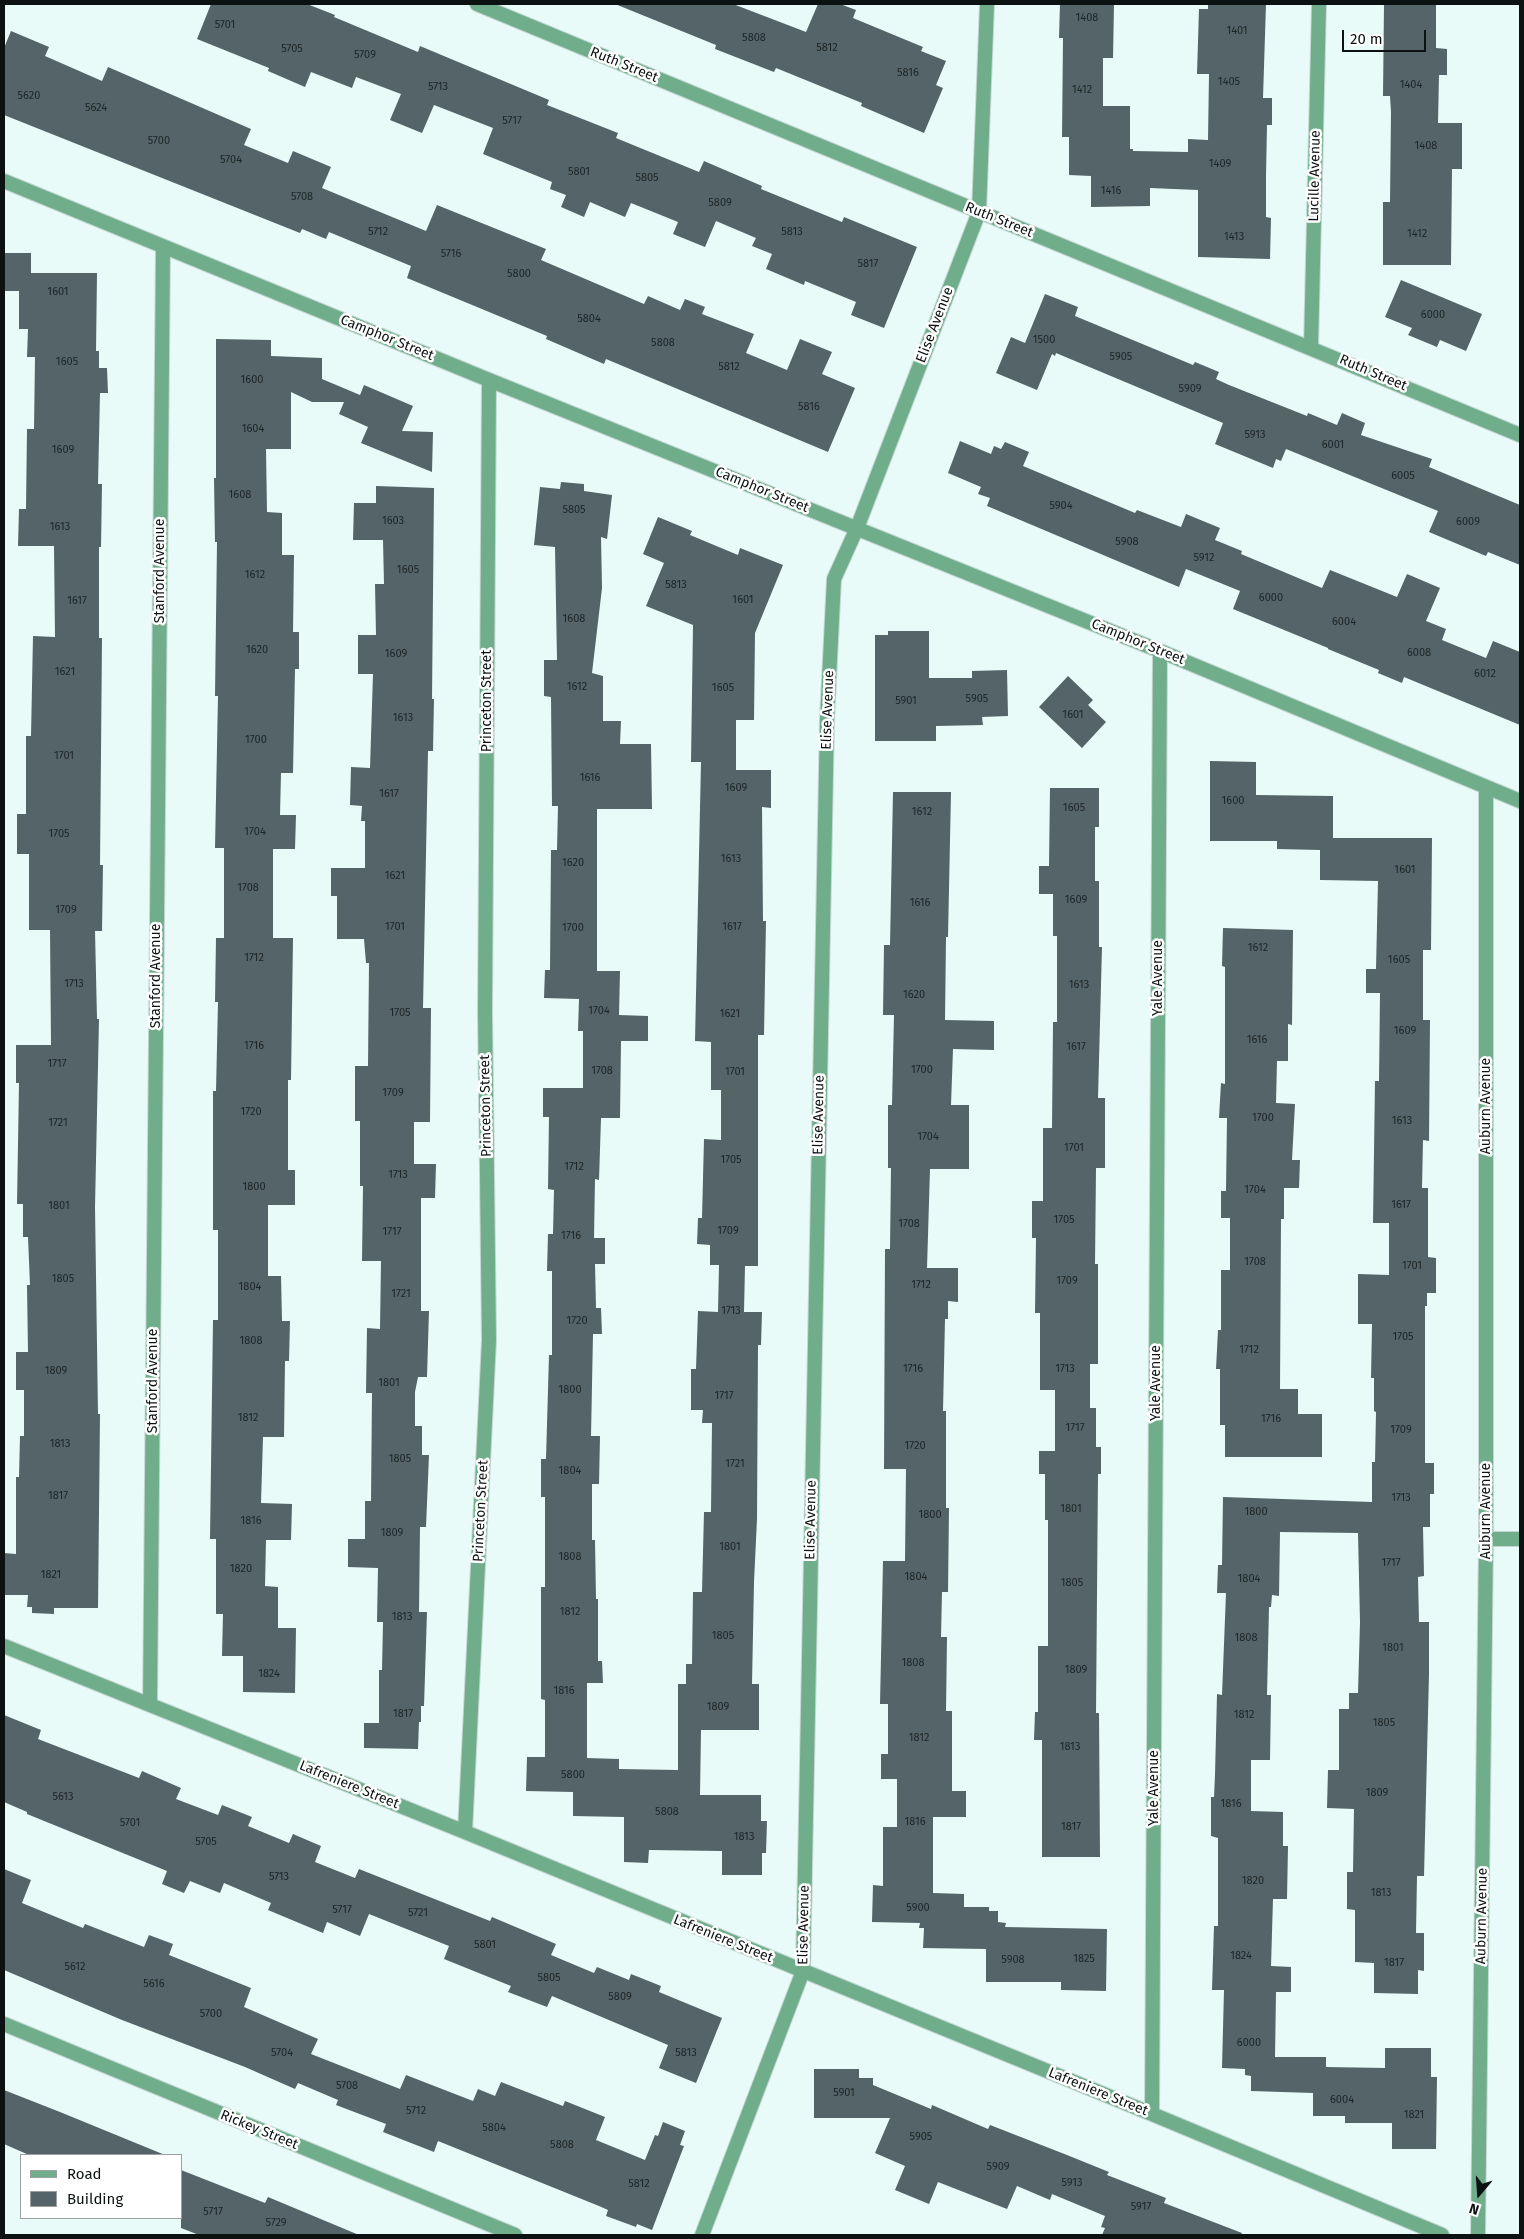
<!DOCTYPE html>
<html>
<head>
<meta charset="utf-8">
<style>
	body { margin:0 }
	#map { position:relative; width:1524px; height:2239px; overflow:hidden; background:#e8fbf8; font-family:"Fira Sans",sans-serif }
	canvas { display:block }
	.frame { position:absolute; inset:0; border:5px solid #0b1211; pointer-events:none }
	.legend { position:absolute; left:20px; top:2154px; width:162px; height:65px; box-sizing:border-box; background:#fff; border:1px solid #9da0a0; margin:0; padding:6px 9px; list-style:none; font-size:15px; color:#0b1211 }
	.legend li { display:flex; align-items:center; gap:10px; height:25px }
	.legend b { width:25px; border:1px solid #9da0a0 }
	.north { position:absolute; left:1454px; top:2169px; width:50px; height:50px; -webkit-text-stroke:4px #fff; paint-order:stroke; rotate:198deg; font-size:14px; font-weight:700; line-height:20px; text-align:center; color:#0b1211 }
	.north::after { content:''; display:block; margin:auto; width:18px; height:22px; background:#0b1211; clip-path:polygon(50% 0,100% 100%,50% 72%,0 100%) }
	.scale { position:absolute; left:1342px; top:30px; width:84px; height:22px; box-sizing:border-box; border:2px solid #0b1211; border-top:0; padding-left:6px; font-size:15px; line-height:18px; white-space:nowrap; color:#0b1211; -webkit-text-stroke:4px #fff; paint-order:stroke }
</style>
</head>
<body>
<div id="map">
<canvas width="1524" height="2239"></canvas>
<div class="frame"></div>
<ul class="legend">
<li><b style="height:6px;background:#6fad8b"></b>Road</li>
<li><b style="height:14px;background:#546468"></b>Building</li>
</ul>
<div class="north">N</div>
<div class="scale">20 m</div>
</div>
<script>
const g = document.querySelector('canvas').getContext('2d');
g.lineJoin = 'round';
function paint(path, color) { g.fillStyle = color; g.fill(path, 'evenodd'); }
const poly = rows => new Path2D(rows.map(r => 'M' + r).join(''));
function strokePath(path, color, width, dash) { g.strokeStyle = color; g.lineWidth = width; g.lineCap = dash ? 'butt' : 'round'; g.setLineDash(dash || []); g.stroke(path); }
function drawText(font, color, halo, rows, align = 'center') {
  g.font = font + ' "Fira Sans",sans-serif'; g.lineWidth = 5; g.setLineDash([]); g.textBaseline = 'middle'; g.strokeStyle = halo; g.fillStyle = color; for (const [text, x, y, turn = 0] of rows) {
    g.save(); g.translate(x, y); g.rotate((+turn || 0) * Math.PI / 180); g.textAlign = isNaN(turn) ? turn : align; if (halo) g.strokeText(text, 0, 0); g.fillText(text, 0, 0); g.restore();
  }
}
paint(poly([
	[211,4,307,4,335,15,334,17,418,52,420,46,549,100,547,105,618,133,616,138,699,172,704,161,762,186,761,189,842,222,844,217,917,247,884,328,851,315,856,302,805,281,804,285,766,269,772,254,752,246,756,238,716,221,705,247,673,234,678,222,631,203,625,217,590,202,584,217,561,207,566,195,550,189,552,182,483,154,493,128,434,105,422,133,390,120,401,94,356,77,352,88,311,72,305,87,268,71,269,68,197,39],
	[615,4,733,4,806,32,818,4,840,4,856,10,853,18,923,47,921,51,946,61,936,85,943,88,924,133,861,106,862,103,776,68,774,72,715,49,716,45],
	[1060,4,1114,4,1113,58,1103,58,1103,106,1130,106,1130,149,1133,149,1133,151,1188,152,1188,139,1208,140,1209,74,1197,74,1199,9,1208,9,1208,4,1266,4,1263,98,1272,98,1272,125,1267,125,1266,176,1266,217,1271,218,1270,259,1198,257,1198,190,1150,188,1150,206,1091,207,1091,176,1069,175,1069,137,1062,137,1063,38,1059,38],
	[1384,4,1436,4,1436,48,1447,49,1447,75,1439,75,1438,123,1462,123,1462,169,1452,169,1451,265,1383,265,1383,202,1390,202,1391,112,1390,96,1383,96],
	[11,31,49,47,45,56,102,81,108,67,251,129,244,145,288,163,293,151,331,167,322,188,426,231,437,205,546,249,541,260,644,304,648,296,680,310,685,299,705,307,702,314,754,334,746,353,787,370,800,339,832,352,822,374,855,388,828,452,606,359,604,364,546,339,547,336,407,278,411,266,329,232,326,239,302,229,300,233,4,115,4,48],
	[4,253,31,253,31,273,97,273,96,351,99,351,99,368,107,368,108,393,100,393,98,484,102,484,101,547,99,547,99,638,102,638,100,865,103,865,102,931,95,931,97,1019,99,1019,95,1207,98,1414,100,1414,98,1608,54,1608,54,1614,32,1613,32,1607,27,1607,28,1595,4,1595,4,1553,16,1554,16,1477,19,1477,20,1436,24,1436,24,1390,16,1390,16,1352,28,1352,27,1285,30,1285,28,1237,23,1237,23,1204,17,1204,19,1083,16,1083,16,1045,51,1045,50,930,29,930,29,854,17,854,17,814,26,814,26,736,31,736,33,636,55,637,54,546,18,546,19,509,26,509,27,429,34,429,35,357,27,357,28,329,19,329,19,291,4,291],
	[1401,280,1482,314,1466,351,1440,340,1437,347,1408,335,1412,328,1385,317],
	[1045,294,1078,307,1075,316,1193,365,1195,362,1219,372,1216,379,1229,385,1307,416,1308,413,1337,425,1342,413,1365,423,1361,435,1432,459,1429,467,1520,505,1520,565,1488,552,1486,556,1429,532,1438,511,1286,449,1281,461,1276,459,1273,468,1215,444,1223,423,1056,353,1055,356,1052,354,1037,390,996,373,1011,337,1025,343],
	[216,339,271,340,271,356,322,358,322,379,360,395,364,385,413,406,402,431,433,432,432,472,361,443,368,427,339,414,344,402,312,402,291,392,291,449,266,449,267,512,282,513,282,555,294,555,293,632,299,632,299,669,295,669,293,773,281,773,280,815,296,815,295,849,273,849,273,938,293,938,291,1080,288,1080,288,1170,295,1170,295,1205,268,1205,268,1276,281,1276,282,1321,290,1321,289,1361,285,1361,284,1437,263,1437,261,1503,292,1504,291,1540,266,1540,265,1586,278,1587,278,1628,296,1628,295,1693,243,1692,243,1656,222,1656,223,1614,216,1614,216,1539,210,1539,213,1320,218,1320,218,1230,213,1230,213,1091,216,1091,218,1002,215,1002,216,938,224,938,224,848,215,848,218,696,215,696,217,542,215,542,214,478,216,478],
	[960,441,991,454,994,446,1001,449,1005,442,1029,452,1023,466,1135,513,1137,510,1181,527,1186,514,1220,528,1215,540,1242,551,1241,554,1322,588,1330,570,1397,597,1407,574,1440,588,1426,621,1446,629,1442,640,1486,658,1493,641,1520,652,1520,725,1404,677,1402,683,1378,673,1379,670,1328,649,1328,648,1233,609,1240,591,1186,569,1179,587,987,506,990,498,978,494,981,487,948,473],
	[561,482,584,484,584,491,612,495,607,539,601,537,602,588,592,673,603,676,603,721,621,721,620,744,651,744,652,809,597,809,597,971,620,971,619,1015,648,1016,648,1041,621,1041,620,1118,601,1118,599,1180,595,1179,594,1238,605,1238,605,1264,595,1264,596,1308,601,1308,602,1334,593,1334,591,1436,600,1436,599,1484,592,1484,592,1540,595,1540,596,1599,598,1599,598,1661,602,1661,603,1683,587,1683,587,1758,619,1759,619,1769,678,1770,678,1684,686,1684,686,1664,692,1664,693,1592,702,1592,704,1512,711,1512,712,1423,702,1423,703,1410,691,1410,691,1369,696,1369,698,1311,718,1312,719,1265,710,1265,710,1245,697,1244,698,1218,702,1218,704,1139,721,1140,721,1090,711,1090,711,1042,695,1041,701,762,691,762,693,625,646,606,664,563,643,554,658,517,692,531,690,535,738,555,740,548,783,565,755,633,754,720,736,720,736,770,771,770,771,808,762,807,763,921,766,921,764,1035,758,1035,758,1266,745,1266,744,1312,762,1312,761,1345,758,1345,757,1519,754,1582,752,1684,759,1684,759,1730,701,1730,700,1795,761,1795,761,1821,767,1821,766,1853,762,1853,762,1875,722,1875,722,1851,649,1850,648,1863,624,1862,624,1817,573,1816,573,1792,526,1791,527,1757,545,1757,545,1700,541,1699,541,1587,545,1587,545,1497,541,1497,541,1459,546,1459,549,1355,552,1355,552,1271,547,1271,548,1234,553,1234,554,1190,548,1189,549,1117,543,1117,543,1088,583,1088,583,1031,578,1031,579,999,544,998,545,970,550,970,551,850,557,850,558,806,552,806,551,697,544,696,544,660,557,660,555,547,534,545,540,487,560,489],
	[376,486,434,488,432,699,434,699,433,751,428,751,423,1008,431,1008,430,1122,414,1122,414,1164,436,1164,435,1198,421,1198,421,1311,429,1311,428,1343,427,1377,418,1377,415,1392,415,1426,422,1426,422,1455,429,1455,426,1527,420,1527,419,1612,427,1612,424,1706,421,1706,421,1722,419,1722,418,1749,364,1748,364,1723,379,1723,379,1670,382,1670,383,1622,377,1622,378,1568,348,1567,348,1539,365,1539,365,1501,371,1501,372,1393,366,1393,367,1328,380,1329,381,1261,362,1261,363,1186,360,1186,360,1121,355,1121,355,1066,368,1066,369,963,366,963,364,939,337,939,337,896,331,896,331,868,365,868,365,821,361,821,362,806,350,805,351,767,370,768,373,674,358,674,358,635,376,635,375,584,384,584,383,540,353,540,354,503,376,503],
	[888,631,929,631,929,678,972,678,972,671,1007,670,1008,716,982,717,983,725,936,726,936,741,875,741,875,635,888,635],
	[1068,676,1093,700,1088,705,1106,722,1082,748,1039,707],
	[1210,761,1256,762,1256,795,1333,796,1333,838,1432,838,1431,950,1423,950,1423,1020,1430,1020,1429,1141,1423,1140,1422,1188,1428,1188,1428,1257,1436,1258,1436,1293,1427,1293,1427,1306,1425,1306,1425,1463,1434,1463,1434,1494,1430,1494,1430,1527,1423,1527,1424,1576,1418,1577,1419,1622,1429,1622,1429,1674,1424,1876,1417,1876,1416,1933,1424,1933,1424,1971,1418,1970,1418,1994,1374,1993,1374,1963,1355,1962,1355,1910,1347,1909,1347,1872,1353,1872,1354,1809,1327,1808,1328,1770,1339,1770,1339,1709,1349,1709,1349,1693,1358,1693,1360,1622,1358,1533,1280,1532,1279,1596,1272,1595,1271,1607,1269,1607,1267,1695,1271,1695,1270,1760,1251,1760,1251,1811,1283,1812,1283,1846,1288,1846,1287,1899,1273,1899,1271,1966,1291,1967,1291,1992,1276,1992,1275,2057,1326,2057,1326,2067,1385,2068,1385,2048,1431,2048,1431,2077,1437,2077,1436,2149,1392,2149,1392,2123,1345,2123,1345,2116,1313,2116,1313,2093,1251,2091,1251,2076,1245,2075,1245,2069,1222,2068,1224,1990,1212,1990,1214,1926,1218,1926,1218,1838,1211,1836,1211,1797,1214,1797,1215,1775,1217,1694,1222,1695,1226,1593,1217,1593,1218,1565,1222,1565,1223,1497,1372,1502,1372,1462,1375,1462,1376,1412,1374,1411,1374,1378,1371,1378,1372,1324,1358,1324,1358,1274,1389,1275,1389,1223,1373,1223,1375,1081,1379,1081,1380,993,1366,993,1366,969,1376,969,1378,881,1320,880,1320,850,1277,849,1277,841,1210,841],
	[1050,788,1099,788,1099,827,1095,827,1095,881,1099,881,1099,947,1102,947,1098,1098,1105,1098,1105,1168,1096,1168,1095,1264,1098,1264,1098,1364,1090,1364,1090,1408,1096,1408,1096,1447,1101,1447,1101,1474,1098,1474,1096,1713,1099,1713,1100,1857,1042,1857,1042,1740,1034,1740,1035,1712,1038,1712,1038,1646,1048,1646,1048,1520,1045,1520,1045,1474,1039,1474,1039,1451,1055,1451,1055,1390,1040,1390,1040,1313,1035,1313,1036,1238,1032,1238,1032,1201,1043,1201,1043,1128,1052,1128,1053,1022,1057,1022,1057,936,1053,936,1053,894,1039,894,1039,866,1049,866],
	[893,792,951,792,948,937,946,937,945,1020,994,1021,994,1050,953,1049,951,1105,969,1105,969,1169,930,1169,927,1268,958,1268,958,1302,948,1301,948,1319,945,1319,943,1411,946,1411,946,1508,949,1508,948,1592,942,1592,941,1637,947,1637,946,1711,952,1711,952,1791,966,1791,966,1817,933,1817,933,1893,964,1894,964,1907,989,1907,989,1911,998,1911,998,1922,1006,1923,1005,1927,1107,1929,1106,1991,1061,1990,1061,1982,986,1982,986,1949,923,1948,924,1928,919,1928,920,1923,872,1922,873,1885,883,1886,883,1827,897,1827,897,1779,881,1779,881,1754,888,1754,888,1704,880,1704,883,1561,905,1561,906,1469,884,1469,885,1249,890,1249,891,1168,888,1168,888,1105,892,1105,894,1015,883,1015,884,945,890,945],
	[1223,928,1293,930,1292,1025,1288,1024,1288,1061,1277,1061,1276,1103,1295,1104,1292,1160,1300,1160,1299,1188,1284,1188,1284,1219,1281,1219,1280,1389,1298,1389,1298,1414,1322,1414,1322,1457,1225,1457,1225,1425,1220,1425,1220,1369,1216,1369,1218,1330,1221,1330,1221,1270,1230,1270,1230,1218,1221,1218,1221,1191,1226,1191,1227,1118,1219,1118,1221,1083,1225,1084,1225,967,1222,966],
	[4,1715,41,1730,38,1739,139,1778,142,1771,181,1788,176,1799,218,1815,222,1805,252,1817,248,1826,289,1843,293,1834,321,1846,315,1862,355,1878,359,1869,490,1921,492,1917,556,1944,551,1955,594,1973,597,1967,629,1980,631,1974,661,1986,659,1992,722,2018,696,2083,659,2068,668,2045,552,1996,547,2007,508,1992,511,1986,444,1959,449,1946,369,1914,360,1936,327,1922,323,1933,268,1910,271,1903,224,1883,220,1893,190,1881,184,1893,162,1884,167,1871,27,1814,27,1812,4,1802],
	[4,1869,31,1880,22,1903,83,1928,85,1924,144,1947,149,1935,173,1944,169,1955,251,1988,244,2007,318,2039,311,2054,400,2089,406,2075,473,2101,478,2089,495,2096,501,2082,563,2106,565,2101,605,2117,596,2140,645,2160,655,2135,658,2136,663,2122,685,2131,680,2145,684,2146,652,2230,637,2224,636,2227,606,2216,608,2210,599,2206,438,2141,434,2152,383,2132,386,2124,336,2105,338,2100,298,2083,295,2089,245,2067,122,2020,4,1970],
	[814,2069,859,2069,859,2078,873,2078,873,2085,931,2109,932,2105,988,2129,990,2125,1067,2155,1109,2172,1107,2175,1166,2198,1164,2203,1242,2233,1241,2235,1102,2235,1105,2228,1101,2227,1105,2216,1052,2194,1050,2200,1017,2186,1007,2209,938,2182,929,2204,895,2190,905,2166,875,2153,890,2118,814,2118],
	[4,2090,60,2112,165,2155,29,2155,4,2144],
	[181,2170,265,2203,268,2197,359,2235,199,2235,181,2228]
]), '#546468');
const service = poly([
	[1486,1539,1520,1539]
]);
const minor = poly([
	[477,4,1520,435],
	[4,181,489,380,1160,651,1520,801],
	[1311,347,1319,4],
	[4,1646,465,1832,1152,2114,1442,2235],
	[150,1704,163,247],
	[465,1832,489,1340,485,1011,489,380],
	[4,2024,515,2235],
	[1152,2114,1160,651],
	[1478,2235,1486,1539,1486,787]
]);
const tertiary = poly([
	[702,2235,803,1971,827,720,834,579,857,528,979,212,987,4]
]);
strokePath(service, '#c5d6d3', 16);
strokePath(minor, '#c5d6d3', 16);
strokePath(tertiary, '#c5d6d3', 16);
strokePath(service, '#6fad8b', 14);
strokePath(minor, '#6fad8b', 14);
strokePath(tertiary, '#6fad8b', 14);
drawText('11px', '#1d2627', null, [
	["1408",1087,18],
	["5701",225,25],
	["1401",1237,31],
	["5808",754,38],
	["5812",827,48],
	["5705",292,49],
	["5709",365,55],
	["5816",908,73],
	["1405",1229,82],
	["1404",1411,85],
	["5713",438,87],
	["1412",1082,90],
	["5620",29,96],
	["5624",96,108],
	["5717",512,121],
	["5700",159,141],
	["1408",1426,146],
	["5704",231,160],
	["1409",1220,164],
	["5801",579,172],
	["5805",647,178],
	["1416",1111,191],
	["5708",302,197],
	["5809",720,203],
	["5712",378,232],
	["5813",792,232],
	["1412",1417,234],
	["1413",1234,237],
	["5716",451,254],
	["5817",868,264],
	["5800",519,274],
	["1601",58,292],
	["6000",1433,315],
	["5804",589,319],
	["1500",1044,340],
	["5808",663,343],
	["5905",1121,357],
	["1605",67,362],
	["5812",729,367],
	["1600",252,380],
	["5909",1190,389],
	["5816",809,407],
	["1604",253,429],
	["5913",1255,435],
	["6001",1333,445],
	["1609",63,450],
	["6005",1403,476],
	["1608",240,495],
	["5904",1061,506],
	["5805",574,510],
	["1603",393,521],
	["6009",1468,522],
	["1613",60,527],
	["5908",1127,542],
	["5912",1204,558],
	["1605",408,570],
	["1612",255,575],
	["5813",676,585],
	["6000",1271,598],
	["1601",743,600],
	["1617",77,601],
	["1608",574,619],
	["6004",1344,622],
	["1620",257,650],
	["6008",1419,653],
	["1609",396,654],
	["1621",65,672],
	["6012",1485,674],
	["1612",577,687],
	["1605",723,688],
	["5905",977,699],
	["5901",906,701],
	["1601",1073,715],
	["1613",403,718],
	["1700",256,740],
	["1701",64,756],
	["1616",590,778],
	["1609",736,788],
	["1617",389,794],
	["1600",1233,801],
	["1605",1074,808],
	["1612",922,812],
	["1704",255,832],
	["1705",59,834],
	["1613",731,859],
	["1620",573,863],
	["1601",1405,870],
	["1621",395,876],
	["1708",248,888],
	["1609",1076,900],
	["1616",920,903],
	["1709",66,910],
	["1701",395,927],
	["1617",732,927],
	["1700",573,928],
	["1612",1258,948],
	["1712",254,958],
	["1605",1399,960],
	["1713",74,984],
	["1613",1079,985],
	["1620",914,995],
	["1704",599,1011],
	["1705",400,1013],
	["1621",730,1014],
	["1609",1405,1031],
	["1616",1257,1040],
	["1716",254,1046],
	["1617",1076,1047],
	["1717",57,1064],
	["1700",922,1070],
	["1708",602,1071],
	["1701",735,1072],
	["1709",393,1093],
	["1720",251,1112],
	["1700",1263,1118],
	["1613",1402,1121],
	["1721",58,1123],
	["1704",928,1137],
	["1701",1074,1148],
	["1705",731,1160],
	["1712",574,1167],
	["1713",398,1175],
	["1800",254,1187],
	["1704",1255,1190],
	["1617",1401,1205],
	["1801",59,1206],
	["1705",1064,1220],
	["1708",909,1224],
	["1709",728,1231],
	["1717",392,1232],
	["1716",571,1236],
	["1708",1255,1262],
	["1701",1412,1266],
	["1805",63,1279],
	["1709",1067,1281],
	["1712",921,1285],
	["1804",250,1287],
	["1721",401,1294],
	["1713",731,1311],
	["1720",577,1321],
	["1705",1403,1337],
	["1808",251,1341],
	["1712",1249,1350],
	["1716",913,1369],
	["1713",1065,1369],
	["1809",56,1371],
	["1801",389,1383],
	["1800",570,1390],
	["1717",724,1396],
	["1812",248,1418],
	["1716",1271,1419],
	["1717",1075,1428],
	["1709",1401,1430],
	["1813",60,1444],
	["1720",915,1446],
	["1805",400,1459],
	["1721",735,1464],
	["1804",570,1471],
	["1817",58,1496],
	["1713",1401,1498],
	["1801",1071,1509],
	["1800",1256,1512],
	["1800",930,1515],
	["1816",251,1521],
	["1809",392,1533],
	["1801",730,1547],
	["1808",570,1557],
	["1717",1391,1563],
	["1820",241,1569],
	["1821",51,1575],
	["1804",916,1577],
	["1804",1249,1579],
	["1805",1072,1583],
	["1812",570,1612],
	["1813",402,1617],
	["1805",723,1636],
	["1808",1246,1638],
	["1801",1393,1648],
	["1808",913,1663],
	["1809",1076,1670],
	["1824",269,1674],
	["1816",564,1691],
	["1809",718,1707],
	["1817",403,1714],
	["1812",1244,1715],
	["1805",1384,1723],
	["1812",919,1738],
	["1813",1070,1747],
	["5800",573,1775],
	["1809",1377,1793],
	["5613",63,1797],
	["1816",1231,1804],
	["5808",667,1812],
	["1816",915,1822],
	["5701",130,1823],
	["1817",1071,1827],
	["1813",744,1837],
	["5705",206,1842],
	["5713",279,1877],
	["1820",1253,1881],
	["1813",1381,1893],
	["5900",918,1908],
	["5717",342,1910],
	["5721",418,1913],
	["5801",485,1945],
	["1824",1241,1956],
	["1825",1084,1959],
	["5908",1013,1960],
	["1817",1394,1963],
	["5612",75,1967],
	["5805",549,1978],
	["5616",154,1984],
	["5809",620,1997],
	["5700",211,2014],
	["6000",1249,2043],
	["5704",282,2053],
	["5813",686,2053],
	["5708",347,2086],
	["5901",844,2093],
	["6004",1342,2100],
	["5712",416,2111],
	["1821",1414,2115],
	["5804",494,2128],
	["5905",921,2137],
	["5808",562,2145],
	["5909",998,2167],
	["5913",1072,2183],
	["5812",639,2184],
	["5917",1141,2207],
	["5717",213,2212],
	["5729",276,2223]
]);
drawText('14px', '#0b1211', '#fff', [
	["Ruth Street",624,65,22],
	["Lucille Avenue",1315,176,-89],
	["Ruth Street",999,220,22],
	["Elise Avenue",935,325,-69],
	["Camphor Street",387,338,22],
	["Ruth Street",1373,373,23],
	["Camphor Street",762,490,22],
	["Stanford Avenue",160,571,-90],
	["Camphor Street",1138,642,22],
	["Princeton Street",487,701,-90],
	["Elise Avenue",828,710,-88],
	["Stanford Avenue",156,976,-90],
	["Yale Avenue",1158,978,-90],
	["Princeton Street",486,1106,-91],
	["Auburn Avenue",1486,1106,-90],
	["Elise Avenue",819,1115,-89],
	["Stanford Avenue",153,1381,-90],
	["Yale Avenue",1156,1383,-90],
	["Princeton Street",481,1511,-87],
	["Auburn Avenue",1486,1511,-90],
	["Elise Avenue",811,1520,-89],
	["Lafreniere Street",349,1785,22],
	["Yale Avenue",1154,1788,-90],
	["Auburn Avenue",1482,1916,-89],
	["Elise Avenue",804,1925,-89],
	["Lafreniere Street",723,1939,22],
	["Lafreniere Street",1098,2092,22],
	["Rickey Street",259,2130,22]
]);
</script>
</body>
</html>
